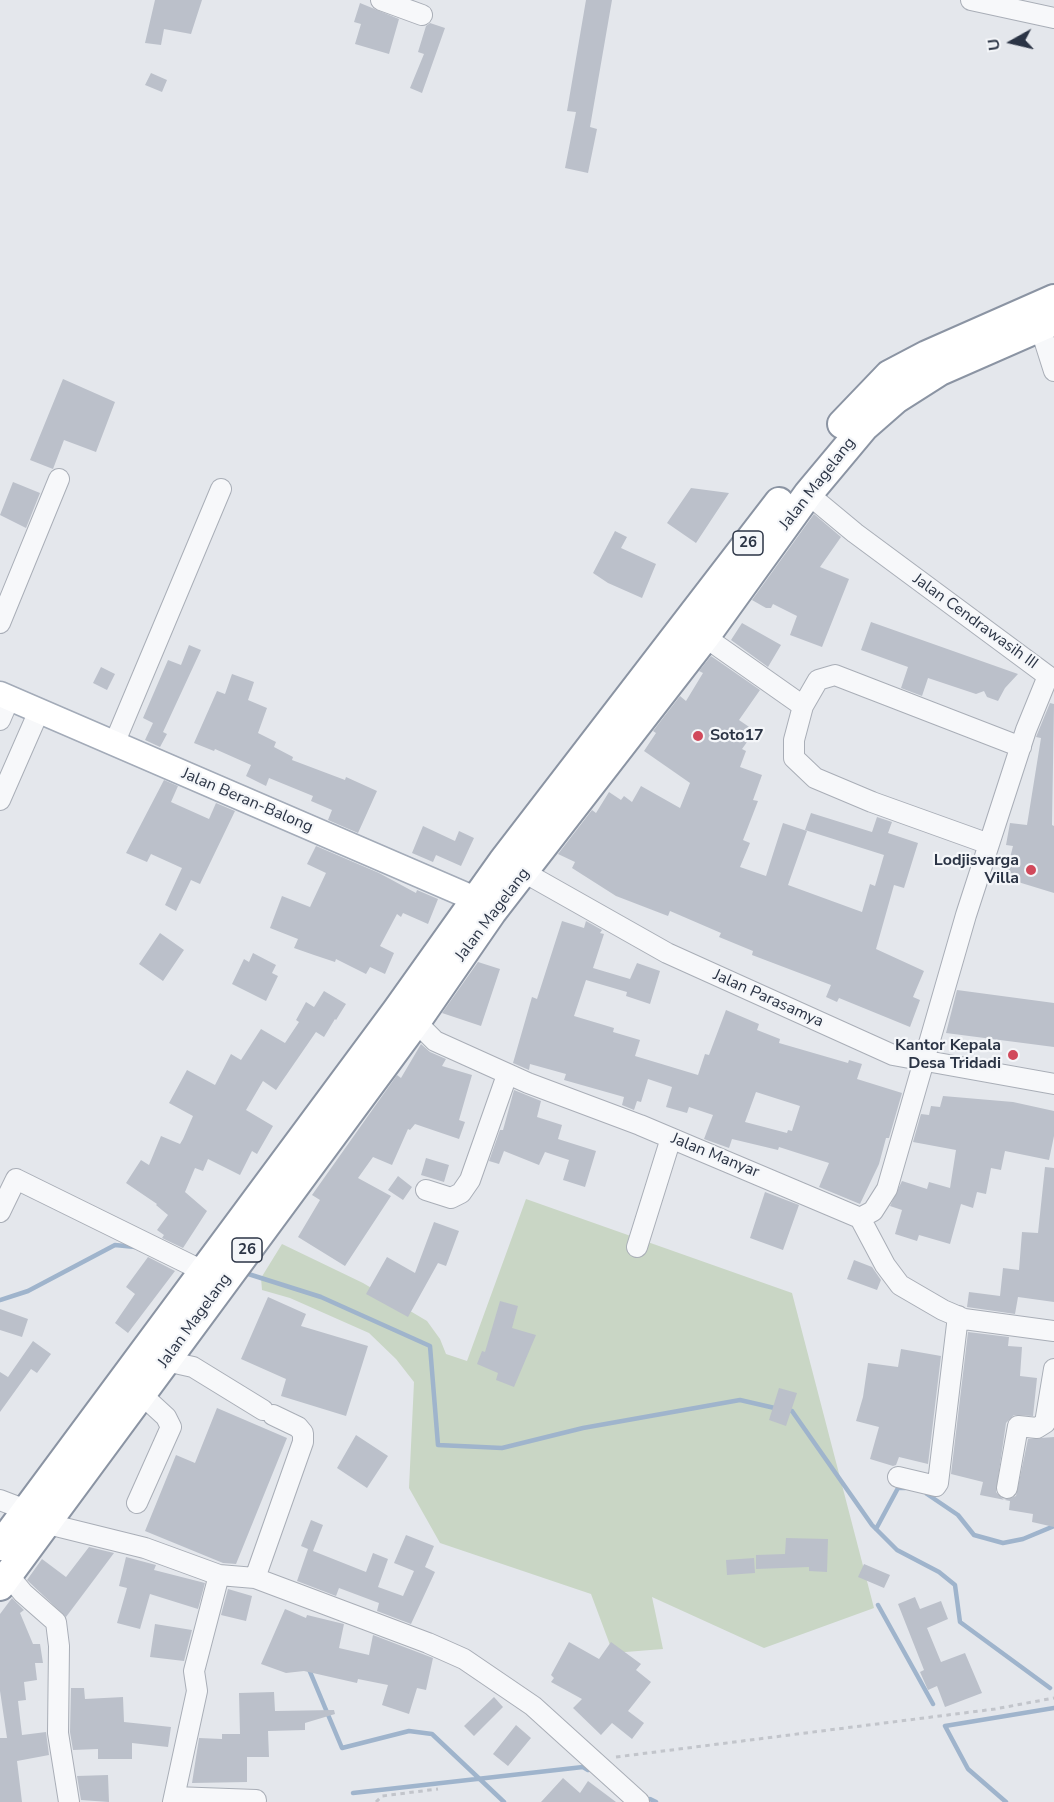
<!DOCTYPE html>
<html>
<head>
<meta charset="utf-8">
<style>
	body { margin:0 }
	#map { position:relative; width:1054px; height:1802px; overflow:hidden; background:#e4e7ec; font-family:"Nunito Sans",sans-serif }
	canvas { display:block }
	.north { position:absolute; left:982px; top:12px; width:60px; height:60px; -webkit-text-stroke:4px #f4f6f9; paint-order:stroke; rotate:262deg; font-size:16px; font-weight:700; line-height:24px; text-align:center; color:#2b3445 }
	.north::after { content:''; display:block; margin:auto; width:21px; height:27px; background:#2b3445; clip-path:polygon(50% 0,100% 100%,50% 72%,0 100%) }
</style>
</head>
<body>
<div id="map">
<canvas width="1054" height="1802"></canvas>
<div class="north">U</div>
</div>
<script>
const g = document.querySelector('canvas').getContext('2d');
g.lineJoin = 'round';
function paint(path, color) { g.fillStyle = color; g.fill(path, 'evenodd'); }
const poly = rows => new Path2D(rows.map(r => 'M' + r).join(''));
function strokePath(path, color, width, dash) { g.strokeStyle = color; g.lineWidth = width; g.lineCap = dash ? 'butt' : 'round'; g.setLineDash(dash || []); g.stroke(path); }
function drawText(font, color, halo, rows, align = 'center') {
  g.font = font + ' "Nunito Sans",sans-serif'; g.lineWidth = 4.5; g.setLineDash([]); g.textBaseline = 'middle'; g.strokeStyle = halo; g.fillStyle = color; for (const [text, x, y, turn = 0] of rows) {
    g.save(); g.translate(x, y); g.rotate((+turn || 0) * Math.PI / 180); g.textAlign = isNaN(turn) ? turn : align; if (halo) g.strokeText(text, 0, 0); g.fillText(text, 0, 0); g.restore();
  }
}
paint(poly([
	[526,1199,792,1293,874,1608,764,1648,652,1597,663,1649,613,1653,591,1594,440,1543,409,1488,414,1382,396,1359,369,1333,290,1298,262,1290,261,1278,282,1244,363,1283,427,1321,440,1339,446,1354,467,1361]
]), '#c9d6c5');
strokePath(poly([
	[242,1272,321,1297,430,1346,438,1445,502,1448,583,1428,740,1400,779,1409],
	[0,1300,28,1291,115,1245,135,1247],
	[787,1410,792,1411,872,1525,897,1550,939,1572,955,1585,960,1622,1050,1688],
	[927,1494,958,1515,974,1535,1003,1543,1023,1539,1054,1526],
	[876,1529,898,1488,905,1488],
	[878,1605,933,1704],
	[308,1667,342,1748,409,1731,432,1734,504,1802],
	[353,1793,583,1767,588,1770],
	[650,1799,656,1802],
	[1006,1802,968,1769,945,1726,1054,1708]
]), '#9fb4cc', 4.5);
paint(poly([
	[155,0,202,0,191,34,164,29,161,45,145,43],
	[586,0,612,0,590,127,597,129,588,173,565,168,576,112,567,111],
	[360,3,399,19,389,54,355,44,361,24,354,22],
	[430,23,445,28,422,93,410,88,424,54,418,52,426,26],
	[151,73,167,80,162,92,145,85],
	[63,379,115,402,96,452,64,440,53,469,30,460],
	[13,482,40,493,26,528,0,515],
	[691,488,729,493,696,543,667,523],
	[814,514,841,537,820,567,849,579,822,647,790,635,797,616,773,604,771,608,766,608,752,600],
	[615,531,627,537,621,548,656,564,642,598,608,583,593,573],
	[871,622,1018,674,1005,688,998,701,987,697,984,691,976,694,928,678,922,696,901,688,908,667,861,650],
	[742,623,781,645,768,667,731,640],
	[189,645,201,650,163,732,167,734,160,747,145,740,153,723,143,718,168,660,181,665],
	[711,656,760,690,739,720,755,731,742,749,746,751,740,767,762,775,753,800,758,801,743,840,750,843,740,867,766,876,783,823,807,831,788,885,862,912,870,884,875,886,884,855,805,830,811,813,872,832,877,817,892,822,888,833,918,843,904,888,894,885,876,949,924,971,913,997,920,1000,910,1027,839,998,837,1002,826,997,831,985,752,955,753,951,719,937,721,933,670,911,668,916,616,896,572,868,575,862,558,854,592,810,596,813,609,792,621,800,624,796,632,802,641,786,680,808,690,783,644,751,656,733,653,731,680,696,686,701,703,673,699,671],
	[101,667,115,674,107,690,93,683],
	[232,674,254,682,248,700,267,708,258,733,276,742,274,747,293,757,292,760,345,780,346,777,377,791,358,833,328,820,332,810,311,801,313,796,269,778,266,786,246,776,251,765,215,749,214,751,194,743,217,691,225,694],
	[1050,703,1054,704,1052,825,1054,826,1054,893,1005,878,1013,846,1006,845,1010,823,1027,825,1041,738,1036,737],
	[164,780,178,786,171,802,209,819,216,803,235,811,200,884,191,880,176,911,165,905,182,868,151,854,147,862,126,853],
	[423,826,455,841,459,831,474,838,461,866,436,855,433,862,412,853],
	[316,846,379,873,416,893,417,890,438,899,428,924,403,913,401,917,397,914,380,946,394,953,385,974,370,967,366,974,336,959,335,962,314,955,294,948,298,939,270,928,282,896,310,907,326,873,307,864],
	[562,921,584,928,586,921,602,930,600,933,604,934,593,968,630,979,637,963,660,971,650,1004,626,996,627,992,586,980,574,1016,614,1028,613,1032,640,1040,635,1056,698,1075,705,1054,709,1055,726,1010,759,1024,757,1030,780,1039,779,1043,848,1063,849,1060,862,1064,857,1079,902,1093,889,1138,886,1138,879,1164,860,1204,819,1187,829,1163,779,1147,778,1150,732,1139,729,1148,704,1139,713,1115,689,1107,687,1113,666,1107,672,1087,648,1079,641,1102,637,1101,634,1110,622,1105,624,1097,564,1080,566,1074,530,1064,529,1070,513,1063,532,997,537,999],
	[756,1092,800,1106,792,1131,788,1130,787,1133,745,1122],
	[160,933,184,950,163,981,139,964],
	[253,953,276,965,272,973,278,976,266,1001,232,984,244,959,249,962],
	[478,962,500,969,481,1026,442,1013],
	[957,990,1054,1003,1054,1047,946,1033],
	[324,991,346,1004,336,1020,335,1019,324,1037,316,1032,276,1090,263,1081,246,1110,273,1126,257,1154,252,1151,240,1175,208,1159,203,1171,195,1168,185,1192,207,1211,183,1248,162,1238,164,1235,157,1230,168,1215,156,1205,157,1204,126,1183,141,1160,149,1165,161,1136,180,1144,183,1139,193,1116,169,1103,187,1070,215,1085,231,1054,241,1060,261,1029,285,1043,299,1022,296,1020,306,1002,314,1007],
	[421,1044,430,1052,446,1059,442,1066,472,1075,459,1120,465,1122,459,1139,415,1124,410,1130,408,1129,392,1165,373,1157,358,1178,391,1196,345,1266,298,1237,320,1200,312,1195,397,1075,401,1078],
	[514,1090,541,1101,537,1117,562,1125,558,1139,596,1151,585,1187,563,1180,569,1160,545,1152,539,1165,504,1151,499,1164,489,1161,500,1130,503,1130],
	[943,1096,1013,1102,1054,1111,1054,1136,1049,1160,1005,1151,1001,1170,991,1168,986,1194,977,1192,973,1208,961,1204,950,1244,919,1235,917,1241,895,1234,902,1210,890,1206,902,1181,927,1189,929,1182,950,1188,956,1150,913,1142,921,1114,929,1115,931,1106,940,1107],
	[426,1158,449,1165,444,1182,421,1175],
	[1045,1167,1054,1168,1054,1302,1018,1297,1015,1314,967,1307,969,1292,1000,1296,1003,1268,1019,1270,1022,1232,1038,1233],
	[398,1176,412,1187,403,1200,388,1190],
	[765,1192,799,1205,783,1250,750,1238],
	[434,1222,459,1231,446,1266,438,1263,408,1317,366,1294,387,1257,415,1273],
	[148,1257,175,1271,128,1333,115,1323,135,1294,126,1287],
	[854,1260,872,1267,881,1280,877,1290,847,1279],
	[268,1297,306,1314,301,1326,368,1346,346,1416,281,1396,286,1379,241,1359],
	[500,1301,518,1306,512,1328,536,1335,514,1387,496,1380,498,1373,477,1364,482,1351,485,1352],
	[0,1309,28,1319,22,1337,0,1330],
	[968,1332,1009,1337,1008,1346,1022,1347,1020,1376,1037,1378,1033,1416,1014,1415,1006,1423,996,1492,1004,1500,1016,1496,1028,1439,1054,1437,1054,1527,1032,1522,1033,1514,1009,1510,1010,1501,980,1495,983,1482,951,1474],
	[33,1341,51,1354,37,1373,31,1369,0,1412,0,1372,8,1377],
	[901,1349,941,1356,928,1464,899,1457,896,1465,893,1466,870,1459,879,1427,856,1421,863,1397,868,1363,898,1367],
	[779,1388,797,1393,786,1426,769,1420],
	[217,1408,287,1438,236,1564,223,1563,145,1531,176,1455,195,1463],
	[356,1435,388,1456,367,1488,337,1468],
	[311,1520,323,1525,313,1551,366,1572,373,1553,388,1559,378,1587,403,1596,414,1571,394,1563,406,1535,434,1546,425,1567,435,1572,411,1624,377,1611,379,1603,339,1588,336,1596,297,1581,308,1549,301,1546],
	[786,1538,828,1539,827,1572,809,1571,809,1567,756,1569,756,1555,785,1554],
	[89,1547,114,1553,66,1617,27,1580,42,1559,66,1577],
	[126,1557,156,1565,154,1570,205,1583,198,1609,150,1594,140,1629,117,1623,127,1588,119,1586],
	[754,1558,755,1573,727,1575,726,1560],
	[864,1564,890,1575,884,1588,858,1577],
	[228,1589,252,1596,246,1621,221,1615],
	[915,1597,920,1609,941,1601,948,1619,927,1628,941,1662,965,1653,982,1693,945,1707,937,1686,928,1690,920,1672,924,1670,898,1604],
	[12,1598,24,1610,20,1613,33,1644,40,1644,43,1663,35,1663,37,1680,24,1682,26,1700,18,1701,22,1735,46,1732,49,1755,17,1761,22,1802,0,1802,0,1738,7,1738,0,1691,0,1614],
	[285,1609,306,1618,307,1615,344,1624,339,1648,369,1655,373,1635,433,1658,426,1690,417,1688,409,1714,382,1705,388,1685,358,1679,357,1683,304,1671,286,1673,261,1664],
	[155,1624,192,1630,184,1661,150,1657],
	[569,1642,599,1659,611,1642,641,1664,636,1670,651,1682,628,1711,644,1723,632,1739,612,1723,601,1735,573,1708,582,1699,551,1682,554,1678,551,1675],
	[71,1688,84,1688,85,1699,123,1697,124,1722,171,1727,168,1747,132,1743,132,1759,98,1759,98,1749,73,1750,70,1732],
	[274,1692,275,1711,334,1710,335,1714,305,1723,305,1730,268,1731,269,1757,247,1757,247,1782,192,1783,199,1738,222,1739,222,1734,240,1734,239,1693],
	[494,1697,503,1707,474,1736,464,1726],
	[516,1725,531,1738,508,1766,493,1754],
	[108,1775,109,1802,81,1800,77,1776],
	[563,1778,580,1793,588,1781,616,1802,541,1802]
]), '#bbc0ca');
const minor = poly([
	[381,0,422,15],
	[971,0,1054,18],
	[1040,327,1054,371],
	[0,623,59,479],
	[705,637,803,706],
	[0,720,9,699],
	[114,744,221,489],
	[0,800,39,711],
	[989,844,872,802,815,778,794,758,794,740,803,706,818,680,835,675,1021,747],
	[513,866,667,953,893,1055,1054,1084],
	[416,1022,435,1041,528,1083,640,1125,860,1218,873,1211,887,1189,966,915,1026,730,1048,676,855,533,808,494],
	[426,1190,451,1198,461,1193,470,1180,507,1075],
	[0,1212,16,1179,203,1271],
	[860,1218,885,1265,900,1285,943,1310,964,1319,1054,1331],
	[637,1247,671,1138],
	[166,1361,193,1367,263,1410],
	[898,1477,936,1486,938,1483,958,1316],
	[1007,1488,1018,1426,1037,1428,1045,1423,1054,1369],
	[0,1500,26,1510],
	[137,1503,171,1427,166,1417,141,1394],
	[48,1524,145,1548,219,1575,255,1578,428,1643,464,1659,533,1706,639,1802],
	[8,1575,23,1593,56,1622,59,1646,58,1733,69,1802],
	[255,1578,303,1442,303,1433,298,1427,273,1415],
	[174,1797,256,1800],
	[173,1802,197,1691,194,1671,219,1575]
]);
const major = poly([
	[0,694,475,899,489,910]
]);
const highway = poly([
	[842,424,889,375,927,355,1054,299],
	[0,1546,397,1010,503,861,779,502],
	[0,1586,416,1022,492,912,705,637,808,494,864,427,896,399,940,371,1054,321]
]);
strokePath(minor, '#a9aeb7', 22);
strokePath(major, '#a3abb8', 27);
strokePath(highway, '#8b94a3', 32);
strokePath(poly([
	[616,1757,995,1709,1054,1698],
	[376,1802,382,1796,438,1789]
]), '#c2c5cb', 3, [4.5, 4.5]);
strokePath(minor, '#f7f8fa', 20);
strokePath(major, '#fff', 24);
strokePath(highway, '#fff', 28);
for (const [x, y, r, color] of [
	[698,736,6,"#d1495b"],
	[1031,870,6,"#d1495b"],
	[1013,1055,6,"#d1495b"]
]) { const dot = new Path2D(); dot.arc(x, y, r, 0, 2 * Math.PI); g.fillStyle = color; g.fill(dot); strokePath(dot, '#f4f6f9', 2); }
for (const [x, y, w] of [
	[748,543,30],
	[247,1250,30]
]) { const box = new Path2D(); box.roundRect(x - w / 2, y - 12, w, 24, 4.5); g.fillStyle = '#f4f6f9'; g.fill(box); strokePath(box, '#2b3445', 1.5); }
drawText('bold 15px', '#2b3445', null, [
	["26",748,543],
	["26",247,1250]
]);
drawText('16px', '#2b3445', '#f4f6f9', [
	["Jalan Magelang",818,484,-52],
	["Jalan Cendrawasih III",975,622,36],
	["Jalan Beran-Balong",247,801,23],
	["Jalan Magelang",493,915,-53],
	["Jalan Parasamya",768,999,24],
	["Jalan Manyar",715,1156,22],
	["Jalan Magelang",195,1321,-54]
]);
drawText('bold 16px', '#2b3445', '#f4f6f9', [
	["Soto17",710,736,"left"],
	["Lodjisvarga",1019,861],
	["Villa",1019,879],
	["Kantor Kepala",1001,1046],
	["Desa Tridadi",1001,1064]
], 'right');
</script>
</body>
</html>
